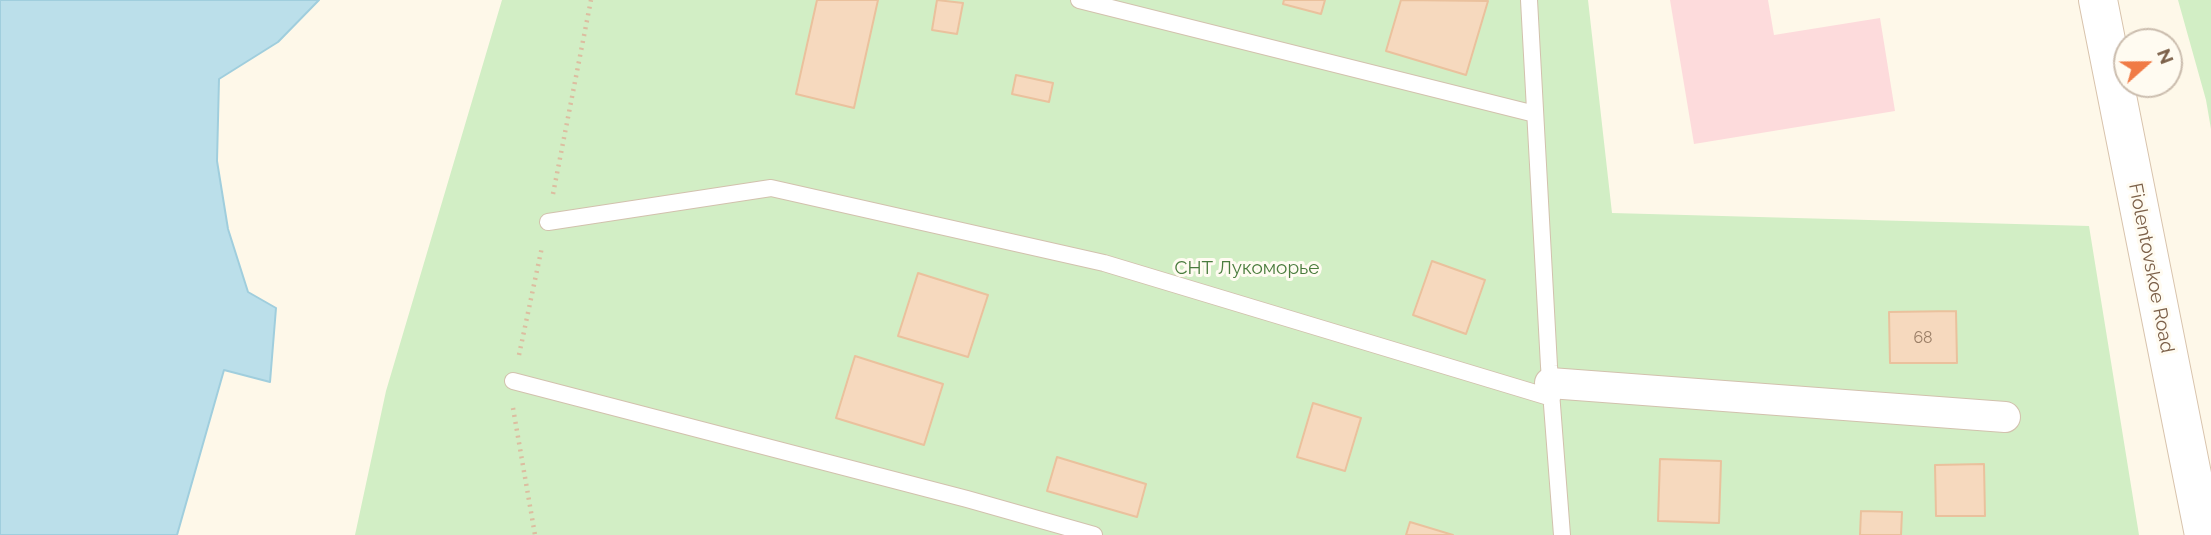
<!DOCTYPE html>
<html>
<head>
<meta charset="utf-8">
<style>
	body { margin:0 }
	#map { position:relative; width:2211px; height:535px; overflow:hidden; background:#fef8e9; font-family:Raleway,sans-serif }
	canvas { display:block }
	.north { position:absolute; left:2113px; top:28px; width:70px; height:70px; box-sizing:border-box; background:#fffbf1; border:2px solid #cbbdae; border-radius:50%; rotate:69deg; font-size:19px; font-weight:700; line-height:28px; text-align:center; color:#7c6049 }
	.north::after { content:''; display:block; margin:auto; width:24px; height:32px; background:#f07b46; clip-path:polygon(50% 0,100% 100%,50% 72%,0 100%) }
</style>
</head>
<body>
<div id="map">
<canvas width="2211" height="535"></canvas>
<div class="north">N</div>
</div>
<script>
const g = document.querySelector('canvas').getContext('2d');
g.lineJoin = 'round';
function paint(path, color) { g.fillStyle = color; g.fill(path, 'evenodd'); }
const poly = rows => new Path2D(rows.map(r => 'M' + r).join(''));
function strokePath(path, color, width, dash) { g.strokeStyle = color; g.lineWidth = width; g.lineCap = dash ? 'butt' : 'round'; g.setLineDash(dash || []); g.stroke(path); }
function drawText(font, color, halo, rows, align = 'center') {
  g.font = font + ' Raleway,sans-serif'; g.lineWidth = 6; g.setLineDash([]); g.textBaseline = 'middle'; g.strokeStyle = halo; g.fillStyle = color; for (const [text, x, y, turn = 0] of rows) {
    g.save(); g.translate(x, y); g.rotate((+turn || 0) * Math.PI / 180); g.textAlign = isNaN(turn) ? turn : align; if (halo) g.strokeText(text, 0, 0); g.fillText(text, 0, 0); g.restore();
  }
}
paint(poly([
	[1670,0,1768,0,1774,35,1880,18,1895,111,1694,144]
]), '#fddbdc');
paint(poly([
	[502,0,1588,0,1612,213,2089,226,2139,535,355,535,386,391],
	[2178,0,2211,0,2211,129,2206,100]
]), '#d2eec5');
const water = poly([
	[0,0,319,0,278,42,219,79,217,161,228,229,248,292,276,308,270,382,224,370,177,535,0,535,0,0]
]);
paint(water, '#bbdfea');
strokePath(water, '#a0cedd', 2);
const building = poly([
	[817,0,878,0,854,108,796,94,817,0],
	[937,0,963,3,957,34,932,30,937,0],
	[1284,0,1325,0,1321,14,1283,4,1284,0],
	[1401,0,1488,1,1466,75,1386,51,1401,0],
	[1016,75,1053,83,1049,102,1012,94,1016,75],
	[1432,261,1485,280,1466,334,1413,315,1432,261],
	[918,273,988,295,968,357,898,336,918,273],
	[1956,311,1957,363,1890,363,1889,312,1956,311],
	[855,356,943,384,924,445,836,418,855,356],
	[1313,403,1361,418,1345,471,1297,457,1313,403],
	[1057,457,1146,484,1137,517,1047,491,1057,457],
	[1660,459,1721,461,1719,523,1658,521,1660,459],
	[1984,464,1985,516,1936,516,1935,465,1984,464],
	[1861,511,1902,512,1901,535,1860,535,1861,511],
	[1410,522,1453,535,1406,535,1410,522]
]);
paint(building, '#f6d9be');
strokePath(building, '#eac19d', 2);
const lane = poly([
	[1079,0,1535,114],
	[1529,0,1549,366,1562,535],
	[548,222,771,188,1104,263,1552,398],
	[513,381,967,499,1094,535]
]);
const street = poly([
	[1550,383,2005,417]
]);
const secondary = poly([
	[2098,0,2204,535]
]);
strokePath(lane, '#d2c1ad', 18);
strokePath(street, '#d2c1ad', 32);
strokePath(secondary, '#d8c3ac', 40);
strokePath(poly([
	[553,194,591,0],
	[519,355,542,247],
	[513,408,535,535]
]), '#dcbda0', 4.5, [2, 5]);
strokePath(lane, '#fff', 16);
strokePath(street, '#fff', 30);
strokePath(secondary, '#fff', 38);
drawText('16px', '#9a7e66', null, [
	["68",1923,338]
]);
drawText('19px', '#4a7c3d', '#fffbf1', [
	["СНТ Лукоморье",1247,268]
]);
drawText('19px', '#7c6049', '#fffbf1', [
	["Fiolentovskoe Road",2151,268,79]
]);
</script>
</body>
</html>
